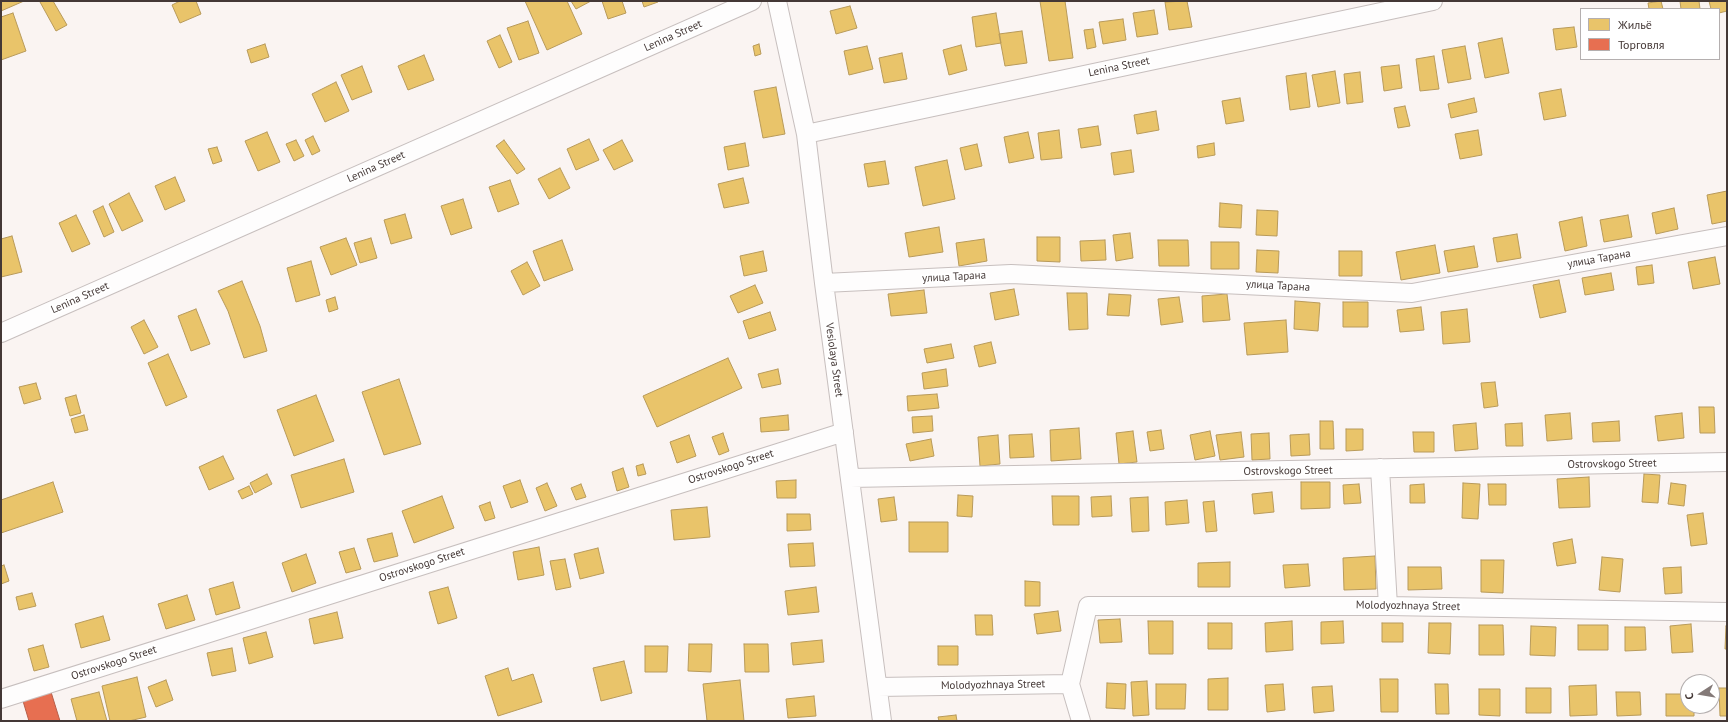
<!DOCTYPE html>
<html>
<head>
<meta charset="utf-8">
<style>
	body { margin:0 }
	#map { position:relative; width:1728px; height:722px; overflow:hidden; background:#faf4f2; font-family:"PT Sans",sans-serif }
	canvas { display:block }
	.frame { position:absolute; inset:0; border:2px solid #443836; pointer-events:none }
	.legend { position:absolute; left:1580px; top:8px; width:140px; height:52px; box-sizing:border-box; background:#fff; border:1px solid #b4afaf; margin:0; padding:5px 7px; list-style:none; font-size:12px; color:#443836 }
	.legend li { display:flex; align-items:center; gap:8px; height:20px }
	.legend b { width:20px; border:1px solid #b4afaf }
	.north { position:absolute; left:1680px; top:674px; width:40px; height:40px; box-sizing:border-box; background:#fff; border:1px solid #b4afaf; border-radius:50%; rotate:258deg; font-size:11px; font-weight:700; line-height:16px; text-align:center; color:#443836 }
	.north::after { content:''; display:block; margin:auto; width:14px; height:18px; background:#847a78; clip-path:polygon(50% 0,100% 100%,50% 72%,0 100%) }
</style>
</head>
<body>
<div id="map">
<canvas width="1728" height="722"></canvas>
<div class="frame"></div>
<ul class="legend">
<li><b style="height:11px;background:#e9c46a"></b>Жильё</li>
<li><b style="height:11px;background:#e76f51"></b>Торговля</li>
</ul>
<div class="north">С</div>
</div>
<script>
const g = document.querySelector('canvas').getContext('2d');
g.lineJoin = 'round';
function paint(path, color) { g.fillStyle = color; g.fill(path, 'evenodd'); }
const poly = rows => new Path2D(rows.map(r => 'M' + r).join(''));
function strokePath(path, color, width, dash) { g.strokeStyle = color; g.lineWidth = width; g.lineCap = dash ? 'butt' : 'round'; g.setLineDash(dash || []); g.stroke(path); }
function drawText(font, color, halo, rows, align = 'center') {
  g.font = font + ' "PT Sans",sans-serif'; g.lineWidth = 4; g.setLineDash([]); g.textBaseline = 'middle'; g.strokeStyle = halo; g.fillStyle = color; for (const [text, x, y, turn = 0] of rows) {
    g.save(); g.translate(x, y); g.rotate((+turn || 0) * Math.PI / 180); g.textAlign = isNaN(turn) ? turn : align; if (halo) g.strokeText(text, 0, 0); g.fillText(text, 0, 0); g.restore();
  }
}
const homes = poly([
	[1,1,24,1,1,11,1,1],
	[42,1,53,1,67,25,56,31,40,2,42,1],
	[180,1,196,1,201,14,180,23,172,5,180,1],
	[525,1,567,1,582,34,547,50,525,1],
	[571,1,591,1,576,9,571,1],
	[602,1,622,1,626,13,608,19,602,1],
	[642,1,658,1,658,2,644,7,642,1],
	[1040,1,1065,1,1073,58,1049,61,1040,1],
	[1187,1,1192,27,1169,30,1165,2,1187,1],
	[1661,1,1663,9,1649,9,1648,3,1661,1],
	[1680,1,1699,1,1700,9,1681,9,1680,1],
	[1709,1,1727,1,1727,11,1719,13,1719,9,1711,9,1709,1],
	[850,6,857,28,836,34,830,11,850,6],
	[1154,10,1158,34,1137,37,1133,13,1154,10],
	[13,13,26,51,1,60,1,17,13,13],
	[996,13,1001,43,976,47,972,17,996,13],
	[1123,19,1126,40,1103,44,1099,22,1123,19],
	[528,21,539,53,519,60,507,28,528,21],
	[1574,27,1577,47,1556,50,1553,29,1574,27],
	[1093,29,1096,47,1087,49,1084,30,1093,29],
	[1022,31,1027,63,1005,66,999,34,1022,31],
	[500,35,512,62,499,68,487,41,500,35],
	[1502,38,1509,73,1485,78,1478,43,1502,38],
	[265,44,269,57,251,63,247,50,265,44],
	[759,44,761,54,755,56,753,46,759,44],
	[961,45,967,70,949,75,943,50,961,45],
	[867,46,873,69,849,75,844,51,867,46],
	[1465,46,1471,79,1448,83,1442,50,1465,46],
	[902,53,907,79,884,83,879,58,902,53],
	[424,55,434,80,408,90,398,66,424,55],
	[1434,56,1439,89,1420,91,1416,59,1434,56],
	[1399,65,1402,88,1384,91,1381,67,1399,65],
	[362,66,372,92,352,100,341,75,362,66],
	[1335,71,1340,103,1318,107,1312,75,1335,71],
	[1360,72,1363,102,1347,104,1344,74,1360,72],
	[1306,73,1310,107,1290,110,1286,76,1306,73],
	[336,82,349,111,325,122,312,94,336,82],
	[776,87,785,134,763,138,754,91,776,87],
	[1561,89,1566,116,1544,120,1539,93,1561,89],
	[1240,98,1244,121,1226,124,1222,101,1240,98],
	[1474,98,1477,112,1451,118,1448,104,1474,98],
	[1405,106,1410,126,1398,128,1394,108,1405,106],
	[1156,111,1159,130,1137,134,1134,115,1156,111],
	[1098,126,1101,145,1081,148,1078,129,1098,126],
	[1059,130,1062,158,1041,160,1038,133,1059,130],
	[1478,130,1482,155,1460,159,1455,134,1478,130],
	[267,132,280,162,258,171,245,141,267,132],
	[1028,132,1034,158,1009,163,1004,137,1028,132],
	[313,136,320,151,312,155,305,140,313,136],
	[589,139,599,160,576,170,567,149,589,139],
	[296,140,304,156,294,161,286,144,296,140],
	[504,140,525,169,517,174,496,146,504,140],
	[622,140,633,161,614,170,603,150,622,140],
	[745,143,749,166,728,170,724,147,745,143],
	[1214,143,1215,155,1198,158,1197,146,1214,143],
	[977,144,982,166,965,170,960,148,977,144],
	[217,147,222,161,213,164,208,149,217,147],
	[1131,150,1134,172,1114,175,1111,153,1131,150],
	[947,160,955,199,923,206,915,167,947,160],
	[885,161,889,184,868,187,864,164,885,161],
	[560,168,570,188,549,199,538,179,560,168],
	[175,177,185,201,165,210,155,186,175,177],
	[743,178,749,203,724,208,718,184,743,178],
	[510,180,519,204,498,212,489,187,510,180],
	[1727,191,1727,221,1712,224,1707,195,1727,191],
	[129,193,143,221,122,231,109,204,129,193],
	[463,199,472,228,451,235,441,206,463,199],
	[1220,203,1242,205,1241,228,1219,227,1220,203],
	[103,206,114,232,104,237,93,211,103,206],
	[1674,208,1678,229,1656,234,1652,213,1674,208],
	[1257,210,1278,211,1277,236,1256,235,1257,210],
	[405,214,412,238,391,244,384,220,405,214],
	[76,215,90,244,72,252,59,223,76,215],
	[1628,215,1632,237,1604,242,1600,220,1628,215],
	[1582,217,1587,246,1565,251,1559,222,1582,217],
	[939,227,943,252,909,257,905,233,939,227],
	[1130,233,1133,258,1116,261,1113,235,1130,233],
	[1517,234,1521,258,1497,262,1493,238,1517,234],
	[12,236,22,272,1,277,1,239,12,236],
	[1037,237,1060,237,1060,262,1037,261,1037,237],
	[346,238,357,265,331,275,320,247,346,238],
	[371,238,377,258,360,263,354,243,371,238],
	[984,239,987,261,959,266,956,243,984,239],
	[562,240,573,270,544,281,533,251,562,240],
	[1105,240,1106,260,1081,261,1080,241,1105,240],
	[1158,240,1188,240,1189,266,1159,266,1158,240],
	[1211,242,1239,242,1239,269,1211,269,1211,242],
	[1435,245,1440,273,1401,280,1396,252,1435,245],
	[1474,246,1478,267,1448,272,1444,251,1474,246],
	[1257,250,1279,251,1278,273,1256,272,1257,250],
	[763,251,767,271,744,276,740,256,763,251],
	[1339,251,1362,251,1362,276,1339,276,1339,251],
	[1715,257,1720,284,1693,289,1688,262,1715,257],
	[311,261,320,295,296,302,287,268,311,261],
	[527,262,540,286,523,295,511,271,527,262],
	[1652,265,1654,283,1638,285,1636,267,1652,265],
	[1611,273,1614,290,1585,295,1582,278,1611,273],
	[1559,280,1566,312,1540,318,1533,285,1559,280],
	[242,281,260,326,267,351,244,358,228,311,218,291,242,281],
	[755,285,763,303,738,313,730,296,755,285],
	[1014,289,1019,315,995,320,990,293,1014,289],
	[924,290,927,313,891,316,888,294,924,290],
	[1067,293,1087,293,1088,329,1069,330,1067,293],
	[1109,294,1131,295,1129,316,1107,315,1109,294],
	[1227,294,1230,320,1203,322,1202,296,1227,294],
	[335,297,338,309,329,312,326,300,335,297],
	[1179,297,1183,322,1161,325,1158,299,1179,297],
	[1295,301,1320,303,1318,331,1294,329,1295,301],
	[1343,302,1368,302,1368,327,1343,327,1343,302],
	[1421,307,1424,330,1400,332,1397,310,1421,307],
	[196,309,210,344,191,351,178,316,196,309],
	[1467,309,1470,342,1443,344,1441,312,1467,309],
	[770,312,776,330,749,339,743,321,770,312],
	[144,320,158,347,144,354,131,327,144,320],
	[1286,320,1288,352,1247,355,1244,323,1286,320],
	[991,342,996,363,979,367,974,346,991,342],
	[951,344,954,358,927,363,924,349,951,344],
	[168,354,187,397,166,406,148,363,168,354],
	[728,358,742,388,657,427,643,396,728,358],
	[778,369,781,384,762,388,758,374,778,369],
	[946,369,948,386,924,389,922,373,946,369],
	[399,379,421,444,384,455,362,392,399,379],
	[1495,382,1498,406,1484,408,1481,383,1495,382],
	[36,383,41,399,24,404,19,387,36,383],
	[937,394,939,408,908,411,907,396,937,394],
	[76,395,81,413,70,416,65,398,76,395],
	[316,395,334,441,294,456,277,410,316,395],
	[1699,407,1714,407,1715,433,1700,433,1699,407],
	[1570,413,1572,439,1547,441,1545,415,1570,413],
	[1682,413,1684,438,1658,441,1655,416,1682,413],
	[84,415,88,430,75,433,71,419,84,415],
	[788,415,789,430,761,432,760,418,788,415],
	[932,416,933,431,913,433,912,417,932,416],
	[1320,421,1333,421,1334,449,1320,449,1320,421],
	[1619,421,1620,441,1593,442,1592,423,1619,421],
	[1476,423,1478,449,1455,451,1453,425,1476,423],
	[1522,423,1523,446,1506,446,1505,424,1522,423],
	[1079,428,1081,459,1051,461,1050,430,1079,428],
	[1346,429,1363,429,1363,450,1346,451,1346,429],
	[1161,430,1164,449,1150,451,1147,432,1161,430],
	[1133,431,1137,462,1119,464,1116,433,1133,431],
	[1210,431,1215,456,1195,460,1190,435,1210,431],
	[1241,432,1244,457,1220,460,1216,435,1241,432],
	[1413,432,1434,432,1434,452,1414,452,1413,432],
	[723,433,729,451,719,455,712,437,723,433],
	[1269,433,1270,459,1252,460,1251,434,1269,433],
	[1032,434,1034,457,1010,458,1009,435,1032,434],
	[1309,434,1310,455,1291,456,1290,435,1309,434],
	[689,435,696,456,677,463,670,442,689,435],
	[998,435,1000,464,980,466,978,437,998,435],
	[931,439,934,456,910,461,906,444,931,439],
	[223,456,234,479,209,490,199,467,223,456],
	[344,459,354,492,301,508,291,475,344,459],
	[643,464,646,474,638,476,636,466,643,464],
	[623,468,629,487,617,491,612,472,623,468],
	[267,474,272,484,255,493,250,483,267,474],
	[1644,474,1660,475,1658,503,1642,502,1644,474],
	[1589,477,1590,507,1559,508,1557,479,1589,477],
	[520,480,528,502,511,508,503,486,520,480],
	[796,480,796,498,777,498,776,481,796,480],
	[53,482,63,512,1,533,1,500,53,482],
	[1301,482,1330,482,1330,508,1301,509,1301,482],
	[547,483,557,506,545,511,536,488,547,483],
	[1463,483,1480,484,1478,519,1462,518,1463,483],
	[1671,483,1686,485,1684,506,1668,504,1671,483],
	[581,484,586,497,576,500,571,488,581,484],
	[1359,484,1361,503,1344,504,1343,485,1359,484],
	[1424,484,1425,503,1410,503,1410,485,1424,484],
	[1488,484,1506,484,1506,505,1489,505,1488,484],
	[249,486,253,494,242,499,238,491,249,486],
	[1272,492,1274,512,1254,514,1252,494,1272,492],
	[958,495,973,496,972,517,957,516,958,495],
	[442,496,454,528,414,543,402,511,442,496],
	[1052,496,1079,496,1079,525,1053,525,1052,496],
	[1111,496,1112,516,1092,517,1091,497,1111,496],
	[894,497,897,520,881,522,878,499,894,497],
	[1148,497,1149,531,1132,532,1130,498,1148,497],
	[1187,500,1189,523,1166,525,1165,502,1187,500],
	[1214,501,1217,531,1206,532,1203,502,1214,501],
	[490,502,495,518,485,521,479,506,490,502],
	[707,507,710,537,674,540,671,510,707,507],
	[1703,513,1707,544,1691,546,1687,515,1703,513],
	[787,514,810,514,811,530,787,531,787,514],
	[909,522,948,522,948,552,909,552,909,522],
	[392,533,398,556,374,562,367,539,392,533],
	[1572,539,1576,563,1557,566,1553,543,1572,539],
	[813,543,815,566,790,567,788,544,813,543],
	[539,547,544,575,518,580,513,552,539,547],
	[354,548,361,569,346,573,339,552,354,548],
	[598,548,604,573,580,579,574,554,598,548],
	[306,554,316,583,292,592,282,563,306,554],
	[1375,556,1376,589,1344,590,1343,558,1375,556],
	[1602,557,1623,559,1620,592,1599,590,1602,557],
	[565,559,571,587,556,590,550,561,565,559],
	[1481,560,1504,560,1503,593,1481,592,1481,560],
	[1230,562,1230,587,1198,587,1198,563,1230,562],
	[1308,564,1310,586,1285,588,1283,565,1308,564],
	[4,565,9,581,1,584,1,566,4,565],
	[1408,567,1441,567,1442,589,1408,590,1408,567],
	[1681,567,1682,593,1665,594,1663,568,1681,567],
	[1025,581,1040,582,1040,606,1025,606,1025,581],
	[233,582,240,608,216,615,209,589,233,582],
	[448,587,457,618,438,624,429,592,448,587],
	[816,587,819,612,788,615,785,591,816,587],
	[32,593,36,606,19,610,16,597,32,593],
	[187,595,195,620,166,629,158,604,187,595],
	[1058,611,1061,631,1037,634,1034,614,1058,611],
	[337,612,343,638,314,644,309,619,337,612],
	[975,615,992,615,993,635,976,635,975,615],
	[103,616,110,640,81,648,75,624,103,616],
	[1120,619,1122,642,1100,643,1098,620,1120,619],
	[1148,621,1173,621,1173,654,1149,654,1148,621],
	[1292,621,1293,650,1266,652,1265,623,1292,621],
	[1343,621,1344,643,1321,644,1321,622,1343,621],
	[1208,623,1232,623,1232,649,1208,649,1208,623],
	[1382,623,1403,623,1403,642,1382,642,1382,623],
	[1429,623,1451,623,1450,654,1428,653,1429,623],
	[1691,624,1693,652,1672,653,1670,626,1691,624],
	[1479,625,1503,625,1504,655,1479,655,1479,625],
	[1578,625,1608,625,1608,650,1578,650,1578,625],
	[1531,626,1556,627,1555,656,1530,655,1531,626],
	[1726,626,1727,626,1727,649,1725,649,1726,626],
	[1625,627,1645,627,1646,650,1625,651,1625,627],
	[266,632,273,657,249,664,243,638,266,632],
	[822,640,824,662,793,665,791,643,822,640],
	[689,644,712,644,711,672,688,671,689,644],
	[744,644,768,644,769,672,745,672,744,644],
	[43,645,49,667,34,671,28,649,43,645],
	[645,646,668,646,667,672,645,672,645,646],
	[938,646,958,646,958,665,938,665,938,646],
	[232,648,236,671,212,676,207,653,232,648],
	[624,661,632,693,601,701,593,668,624,661],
	[508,668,512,681,533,674,542,702,498,716,485,676,508,668],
	[137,677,146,717,129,721,110,721,102,686,137,677],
	[1228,678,1228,710,1208,710,1208,679,1228,678],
	[1380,679,1398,679,1398,712,1381,712,1380,679],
	[166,680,173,700,156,707,148,687,166,680],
	[740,680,744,721,707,721,703,684,740,680],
	[1147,681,1149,715,1133,716,1131,682,1147,681],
	[1107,683,1126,684,1125,709,1106,708,1107,683],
	[1156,684,1186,684,1185,709,1156,709,1156,684],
	[1283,684,1285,710,1267,712,1265,685,1283,684],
	[1435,684,1448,684,1449,714,1436,714,1435,684],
	[1596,685,1597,715,1570,716,1569,686,1596,685],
	[1332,686,1334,711,1314,713,1312,687,1332,686],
	[1526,688,1551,688,1551,713,1526,713,1526,688],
	[1719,688,1727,688,1727,716,1720,716,1719,688],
	[1479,689,1500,689,1500,716,1479,715,1479,689],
	[99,692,107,721,77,721,71,699,99,692],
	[1616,692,1640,692,1641,715,1617,716,1616,692],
	[1666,694,1688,694,1688,706,1694,706,1694,716,1666,716,1666,694],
	[814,696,816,716,788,718,786,699,814,696],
	[956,715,957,721,939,721,938,717,956,715]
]);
paint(homes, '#e9c46a');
strokePath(homes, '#b89a5a', 1);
const shops = poly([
	[51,692,60,721,29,721,23,701,51,692]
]);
paint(shops, '#e76f51');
strokePath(shops, '#b65e49', 1);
const street = poly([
	[777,1,806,134,824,283,882,721],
	[806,134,1433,1],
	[824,283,1011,274,1412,293,1727,236],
	[1,333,752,1],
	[1380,468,1388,606],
	[850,478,1727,462],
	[1070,684,1088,606,1388,606,1727,612],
	[878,687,1070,684,1081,721],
	[1,699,844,432]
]);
strokePath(street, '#c7bfbe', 20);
strokePath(street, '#fefdfd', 18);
drawText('11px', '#443836', '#fff', [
	["Lenina Street",673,36,-24],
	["Lenina Street",1119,67,-12],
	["Lenina Street",376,167,-24],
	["улица Тарана",1599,259,-10],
	["улица Тарана",954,277,-3],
	["улица Тарана",1278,286,3],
	["Lenina Street",80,298,-24],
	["Vesiolaya Street",834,360,82],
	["Ostrovskogo Street",1612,464,-1],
	["Ostrovskogo Street",731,467,-18],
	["Ostrovskogo Street",1288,471,-1],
	["Ostrovskogo Street",422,565,-18],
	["Molodyozhnaya Street",1408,606,1],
	["Ostrovskogo Street",114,663,-18],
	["Molodyozhnaya Street",993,685,-1]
]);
</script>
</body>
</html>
